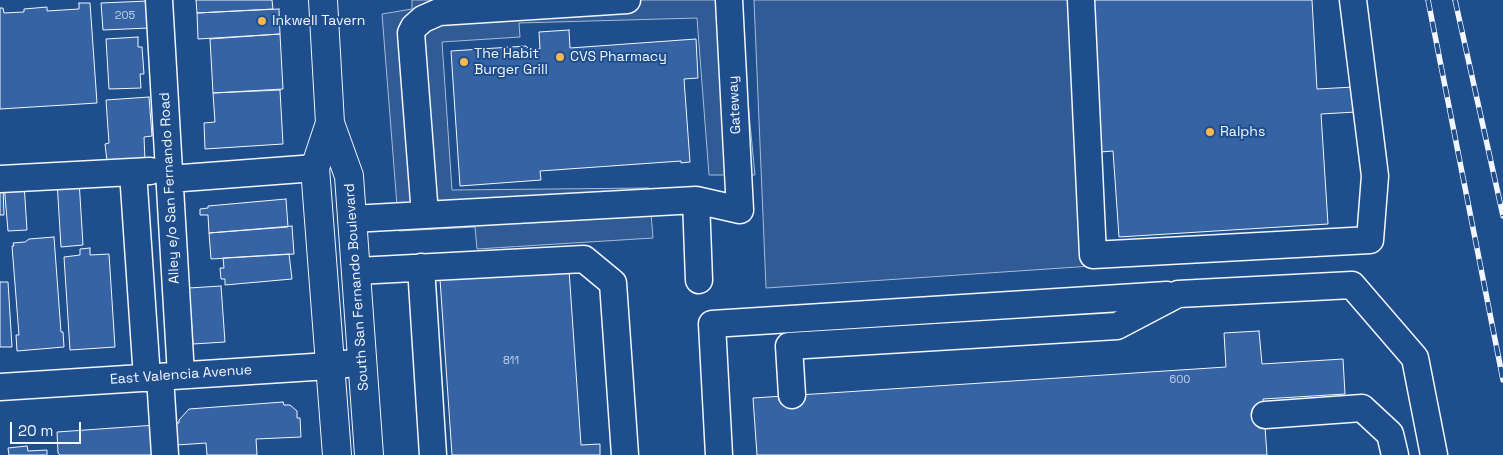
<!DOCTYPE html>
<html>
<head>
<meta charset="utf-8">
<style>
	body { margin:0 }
	#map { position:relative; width:1503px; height:455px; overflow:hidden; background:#1f4e8c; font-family:"Space Grotesk",sans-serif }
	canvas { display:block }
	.scale { position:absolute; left:10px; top:422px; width:71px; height:22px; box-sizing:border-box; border:2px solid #f2f6ff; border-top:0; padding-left:6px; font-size:15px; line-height:18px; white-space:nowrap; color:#f2f6ff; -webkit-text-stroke:4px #1f4e8c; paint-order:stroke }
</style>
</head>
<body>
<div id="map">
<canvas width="1503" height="455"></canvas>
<div class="scale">20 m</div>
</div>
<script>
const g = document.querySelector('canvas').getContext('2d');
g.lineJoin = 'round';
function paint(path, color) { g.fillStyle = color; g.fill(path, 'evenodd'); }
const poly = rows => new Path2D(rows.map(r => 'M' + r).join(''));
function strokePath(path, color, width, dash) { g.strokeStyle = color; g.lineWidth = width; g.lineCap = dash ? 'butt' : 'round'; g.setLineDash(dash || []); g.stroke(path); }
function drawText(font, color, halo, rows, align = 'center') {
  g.font = font + ' "Space Grotesk",sans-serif'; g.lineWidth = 4; g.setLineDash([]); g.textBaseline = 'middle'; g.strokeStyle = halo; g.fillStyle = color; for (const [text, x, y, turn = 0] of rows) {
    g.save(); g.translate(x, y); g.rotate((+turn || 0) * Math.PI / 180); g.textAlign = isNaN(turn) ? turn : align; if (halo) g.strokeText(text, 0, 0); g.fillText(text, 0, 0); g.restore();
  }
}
const parking = poly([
	[412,0,738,0,755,175,709,175,697,18,519,23,520,37,442,42,452,190,649,188,653,238,477,249,475,227,399,231,382,14,412,9,412,0],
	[754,0,1074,0,1092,266,766,288,754,0]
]);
paint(parking, '#305b95');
strokePath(parking, '#a8bbd7', 1);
const building = poly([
	[196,0,272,0,273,9,197,13,196,0],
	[1091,0,1312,0,1317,89,1354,87,1356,112,1321,114,1328,224,1119,237,1113,151,1100,152,1091,0],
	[148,1,149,28,103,30,101,3,148,1],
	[79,3,90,3,97,103,0,109,0,8,3,8,4,13,24,12,24,9,47,7,47,11,79,9,79,3],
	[279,9,280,34,198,39,197,13,279,9],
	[569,30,570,48,696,39,698,78,684,79,690,162,681,163,681,161,540,171,541,180,460,186,451,51,526,46,530,50,540,49,539,32,569,30],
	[280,34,283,89,213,93,210,39,280,34],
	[138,37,138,47,142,47,144,74,140,74,141,88,109,89,106,39,138,37],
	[280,90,283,144,205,149,204,123,215,122,213,93,280,90],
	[149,97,152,136,144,137,145,160,107,161,105,144,109,143,106,100,149,97],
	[79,180,83,245,61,247,57,181,79,180],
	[24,183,27,230,8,231,4,184,24,183],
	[0,187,3,187,4,215,0,215,0,187],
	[286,199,288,227,209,233,208,215,200,215,200,209,208,208,208,206,286,199],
	[292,226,294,254,211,259,209,233,292,226],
	[54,237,61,332,63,332,64,347,17,351,16,335,19,335,12,246,14,246,13,243,25,242,29,239,54,237],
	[90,248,90,255,109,254,115,347,70,350,64,257,80,255,80,249,90,248],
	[289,254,292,279,225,285,225,279,221,279,220,268,224,268,223,258,289,254],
	[569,270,581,445,600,444,600,455,452,455,440,279,569,270],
	[0,282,8,282,12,347,0,347,0,282],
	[221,286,225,342,193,344,189,288,221,286],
	[1259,331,1262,364,1343,359,1345,394,1263,399,1267,455,757,455,753,398,1226,367,1224,333,1259,331],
	[283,402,284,405,290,405,297,411,297,418,300,418,301,437,256,439,257,455,207,455,206,443,177,445,176,423,179,423,179,420,189,409,283,402],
	[156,425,157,455,60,455,58,453,57,432,156,425],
	[27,446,28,451,47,450,47,455,9,455,8,448,27,446]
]);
paint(building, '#3563a3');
strokePath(building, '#f2f6ff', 1);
const minor = poly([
	[159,0,181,375],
	[1081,0,1093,255,1370,240,1375,176,1353,0],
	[133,172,147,378],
	[0,179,150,171],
	[169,179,315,168],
	[425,215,411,33,414,27,423,19,439,12,627,0],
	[352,219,696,200],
	[421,267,433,455],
	[357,271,584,259,613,283,625,455],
	[699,280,696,200,740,210,729,0],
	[160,377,165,455],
	[0,387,329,366,362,362],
	[792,395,789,346,1117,326,1178,294,1352,285,1415,358,1434,455],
	[1265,415,1362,408,1390,434,1395,455],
	[719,455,712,324,1167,295]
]);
const major = poly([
	[323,0,330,123,349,176,369,455],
	[330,123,315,168,337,455]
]);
strokePath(minor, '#f2f6ff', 29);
strokePath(major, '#f2f6ff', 30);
strokePath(minor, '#1f4e8c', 26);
strokePath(major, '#1f4e8c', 28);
const rail = poly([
	[1428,0,1503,380],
	[1455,0,1503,216]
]);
strokePath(rail, '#f2f6ff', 5.5);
strokePath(rail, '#1f4e8c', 4, [11]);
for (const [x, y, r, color] of [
	[262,21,5,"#ffb74d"],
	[560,57,5,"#ffb74d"],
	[464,62,5,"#ffb74d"],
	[1210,132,5,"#ffb74d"]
]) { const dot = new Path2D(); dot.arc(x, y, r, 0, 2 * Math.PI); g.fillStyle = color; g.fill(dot); strokePath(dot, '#1f4e8c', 2); }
drawText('11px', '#c3d1e8', null, [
	["205",125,16],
	["811",511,361],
	["600",1180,380]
]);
drawText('14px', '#f2f6ff', '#1f4e8c', [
	["Inkwell Tavern",272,21],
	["The Habit",474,54],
	["Burger Grill",474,70],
	["CVS Pharmacy",570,57],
	["Ralphs",1220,132]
], 'left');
drawText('14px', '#f2f6ff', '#1f4e8c', [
	["Gateway",735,105,-93],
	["Alley e/o San Fernando Road",170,188,-93],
	["South San Fernando Boulevard",357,287,-94],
	["East Valencia Avenue",181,375,-4]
]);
</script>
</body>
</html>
